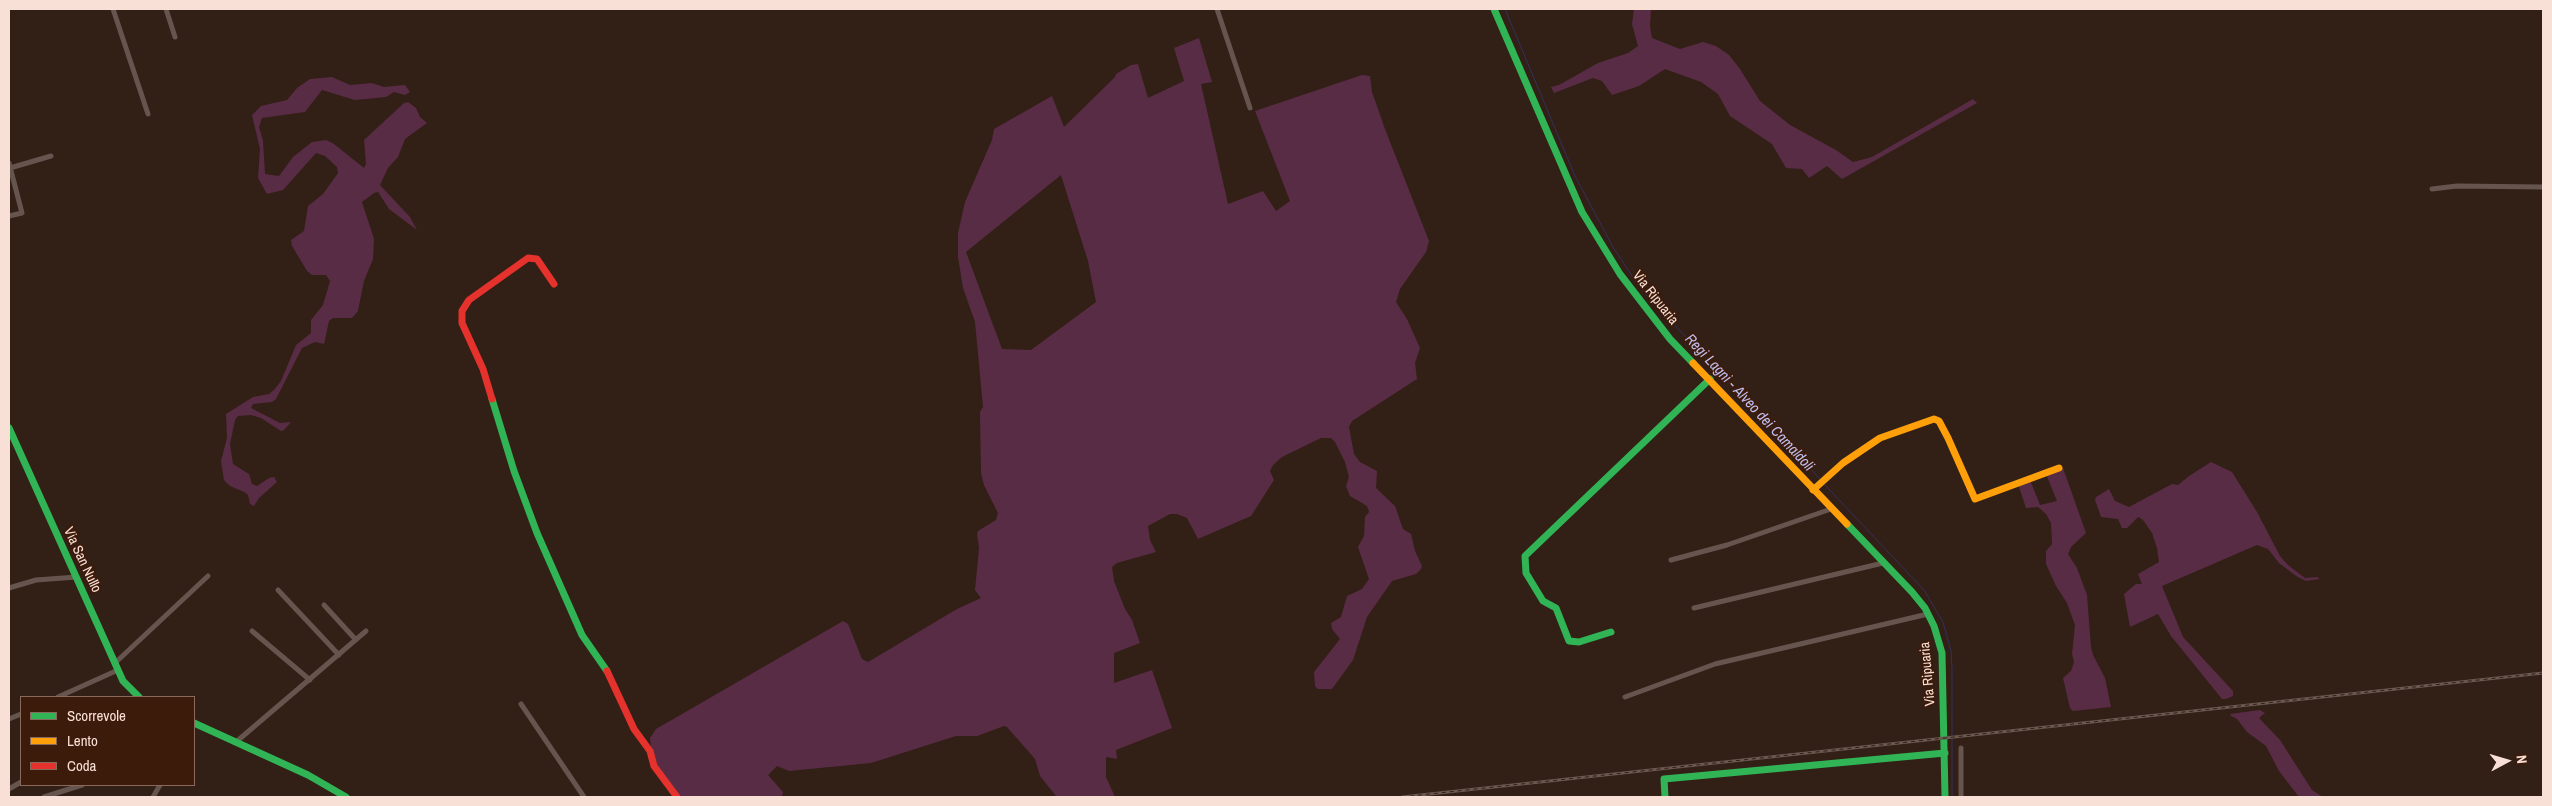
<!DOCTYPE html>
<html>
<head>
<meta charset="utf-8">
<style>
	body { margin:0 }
	#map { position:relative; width:2552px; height:806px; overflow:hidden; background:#321f16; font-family:"Archivo Narrow",sans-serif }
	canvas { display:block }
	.frame { position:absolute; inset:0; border:10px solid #f8e0d6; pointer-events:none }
	.legend { position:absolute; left:20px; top:696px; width:175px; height:90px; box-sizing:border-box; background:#3d1b0b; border:1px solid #886a5c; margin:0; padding:6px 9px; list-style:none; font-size:15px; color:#f8e0d6 }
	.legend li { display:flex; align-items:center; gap:10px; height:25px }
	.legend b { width:25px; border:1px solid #886a5c }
	.north { position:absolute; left:2482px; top:736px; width:50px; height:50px; -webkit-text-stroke:4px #3d1b0b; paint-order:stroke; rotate:84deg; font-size:14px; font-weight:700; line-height:20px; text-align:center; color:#f8e0d6 }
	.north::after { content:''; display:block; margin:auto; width:18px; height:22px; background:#f8e0d6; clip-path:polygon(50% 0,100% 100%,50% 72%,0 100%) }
</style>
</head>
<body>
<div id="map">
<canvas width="2552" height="806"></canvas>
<div class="frame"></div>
<ul class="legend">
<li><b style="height:6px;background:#30b455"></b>Scorrevole</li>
<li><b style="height:6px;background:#ff9f0a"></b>Lento</li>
<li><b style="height:6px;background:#e5322d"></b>Coda</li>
</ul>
<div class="north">N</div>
</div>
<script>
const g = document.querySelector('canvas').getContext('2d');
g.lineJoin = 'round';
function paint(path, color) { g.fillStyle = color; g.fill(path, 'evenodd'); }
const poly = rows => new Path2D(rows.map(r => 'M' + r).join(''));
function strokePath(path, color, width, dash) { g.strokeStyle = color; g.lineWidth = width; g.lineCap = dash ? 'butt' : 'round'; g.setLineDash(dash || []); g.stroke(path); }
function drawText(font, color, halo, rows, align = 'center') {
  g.font = font + ' "Archivo Narrow",sans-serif'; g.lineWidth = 4; g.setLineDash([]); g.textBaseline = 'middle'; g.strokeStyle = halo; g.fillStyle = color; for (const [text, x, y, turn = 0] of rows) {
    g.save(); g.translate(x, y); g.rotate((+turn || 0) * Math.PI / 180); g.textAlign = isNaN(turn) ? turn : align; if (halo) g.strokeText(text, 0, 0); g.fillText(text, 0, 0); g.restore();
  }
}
paint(poly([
	[1634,9,1651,9,1650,26,1652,38,1680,49,1703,42,1716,46,1729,55,1740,69,1760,101,1790,125,1836,150,1853,162,1872,157,1973,99,1977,103,1842,179,1827,166,1809,178,1802,169,1786,168,1772,144,1730,116,1718,94,1701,82,1665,69,1639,86,1612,95,1602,81,1593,78,1554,93,1551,87,1559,85,1598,63,1628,53,1638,46,1632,24],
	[1199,38,1212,82,1201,84,1228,204,1263,191,1276,211,1290,201,1255,111,1362,75,1370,76,1372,92,1385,129,1429,241,1426,252,1400,289,1396,302,1407,319,1420,348,1415,363,1417,379,1352,421,1349,427,1354,454,1360,462,1377,471,1376,488,1395,506,1403,529,1411,534,1415,551,1422,566,1421,569,1416,574,1392,581,1367,617,1353,660,1332,689,1318,689,1315,686,1314,672,1340,639,1332,629,1331,623,1341,617,1347,596,1362,589,1369,579,1358,547,1364,536,1365,517,1369,512,1367,506,1350,496,1346,486,1349,477,1345,462,1335,442,1331,438,1321,438,1282,457,1273,465,1270,471,1274,480,1251,516,1198,539,1187,518,1177,514,1170,514,1148,526,1150,540,1156,552,1117,563,1112,567,1114,581,1125,609,1132,620,1140,643,1114,653,1114,683,1152,670,1172,728,1116,750,1117,759,1106,757,1106,777,1115,797,1056,796,1040,776,1035,759,1007,727,1004,726,977,736,956,736,871,763,789,771,777,766,768,775,783,792,782,797,680,797,658,767,651,748,650,738,656,729,843,621,848,624,862,659,868,662,957,609,981,598,975,590,979,548,977,534,978,531,996,520,998,513,984,485,981,473,980,412,983,407,975,322,963,288,958,257,958,233,965,202,992,140,994,129,1052,96,1064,127,1115,77,1116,74,1131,65,1138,64,1148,98,1184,81,1174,48],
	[1061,175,1088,261,1096,302,1031,350,1002,349,966,252],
	[332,77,350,85,372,83,384,87,405,85,410,92,405,95,394,92,386,97,355,100,322,90,305,112,262,118,259,127,263,141,265,174,279,176,293,157,312,142,326,140,334,144,364,168,366,164,364,140,404,103,408,102,416,108,420,117,427,123,405,139,398,157,388,168,380,185,410,217,417,230,389,209,378,192,374,193,362,202,374,239,373,259,364,281,358,311,352,318,333,318,329,321,324,344,315,342,302,348,276,399,272,402,253,404,251,408,280,423,291,422,284,430,281,431,261,418,251,415,238,416,235,420,230,444,233,464,249,474,252,484,257,486,269,478,274,477,277,482,259,498,254,506,250,504,248,495,244,492,230,486,224,480,221,461,227,438,226,414,253,397,269,394,274,390,281,381,296,345,311,333,311,320,323,305,330,281,326,275,312,275,307,271,292,246,291,240,304,231,308,206,323,194,338,173,337,167,325,156,316,153,283,190,267,194,258,178,260,149,252,115,261,106,287,100,297,88,310,79],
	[2211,462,2232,472,2257,512,2280,556,2288,565,2305,578,2317,577,2320,579,2306,581,2296,576,2279,563,2268,549,2257,545,2162,586,2183,637,2233,691,2233,696,2226,699,2222,699,2171,636,2158,614,2130,627,2124,594,2136,584,2142,584,2138,574,2159,562,2157,548,2152,533,2143,520,2138,517,2127,528,2122,528,2118,519,2101,517,2095,500,2096,497,2109,489,2115,501,2129,507,2172,484,2178,485,2189,476],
	[2063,468,2086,533,2071,547,2068,554,2077,568,2087,595,2091,647,2093,655,2105,678,2111,707,2073,711,2070,708,2063,678,2071,671,2074,662,2072,654,2075,625,2067,603,2056,586,2046,564,2046,551,2052,544,2051,523,2046,514,2038,507,2026,508,2018,484,2030,480,2040,505,2057,501,2046,474],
	[2260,710,2265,713,2259,718,2280,740,2312,790,2323,797,2299,797,2279,771,2266,746,2247,732,2237,719,2231,716,2230,714]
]), '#592c45');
strokePath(poly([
	[1505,9,1575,176,1613,247,1636,282,1649,298,1820,479],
	[1824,484,1924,590,1943,622,1951,651,1952,668,1952,797]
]), '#35305e', 1);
strokePath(poly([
	[113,9,148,114],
	[166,9,175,37],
	[1217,9,1250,108],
	[9,163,22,213,9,216],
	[10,168,51,156],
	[2432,189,2457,186,2543,187],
	[1671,560,1727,545,1831,509],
	[9,588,36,580,77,577],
	[278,590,339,655],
	[324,605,356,640],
	[1694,608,1883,563],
	[252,631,310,680],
	[115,663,208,576],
	[58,697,118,670],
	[1625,697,1715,664,1928,614],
	[521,704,584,797],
	[9,719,21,714],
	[236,742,366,631],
	[9,789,21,782],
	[44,797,82,785],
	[153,797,160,785],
	[1961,797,1961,748]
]), '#66554e', 5);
strokePath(poly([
	[1494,9,1582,212,1620,274,1670,339,1693,363],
	[492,399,514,471,537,533,582,635,607,671],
	[9,428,123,681,139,697],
	[1847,524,1912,592,1925,608,1934,626,1942,653,1945,797],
	[1611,632,1579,642,1569,641,1556,608,1543,601,1526,573,1525,556,1710,379],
	[194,723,308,775,346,797],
	[1665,797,1664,779,1945,753]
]), '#30b455', 7);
strokePath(poly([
	[1693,363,1847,524],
	[1813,490,1843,463,1880,438,1934,419,1939,421,1948,438,1975,499,2059,468]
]), '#ff9f0a', 7);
strokePath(poly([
	[492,399,483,369,462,323,462,311,469,300,528,258,537,259,554,284],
	[607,671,634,729,650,751,654,766,677,797]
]), '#e5322d', 7);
const rail = poly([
	[1402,797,2543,673]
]);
strokePath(rail, '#685952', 3);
strokePath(rail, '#3d1b0b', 1, [4]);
drawText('14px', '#f8e0d6', '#3d1b0b', [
	["Via Ripuaria",1655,298,52],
	["Via San Nullo",82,560,65],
	["Via Ripuaria",1928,674,-95]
]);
drawText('italic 15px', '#bebff1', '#3d1b0b', [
	["Regi Lagni - Alveo dei Camaldoli",1749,403,47]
]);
</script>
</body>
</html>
